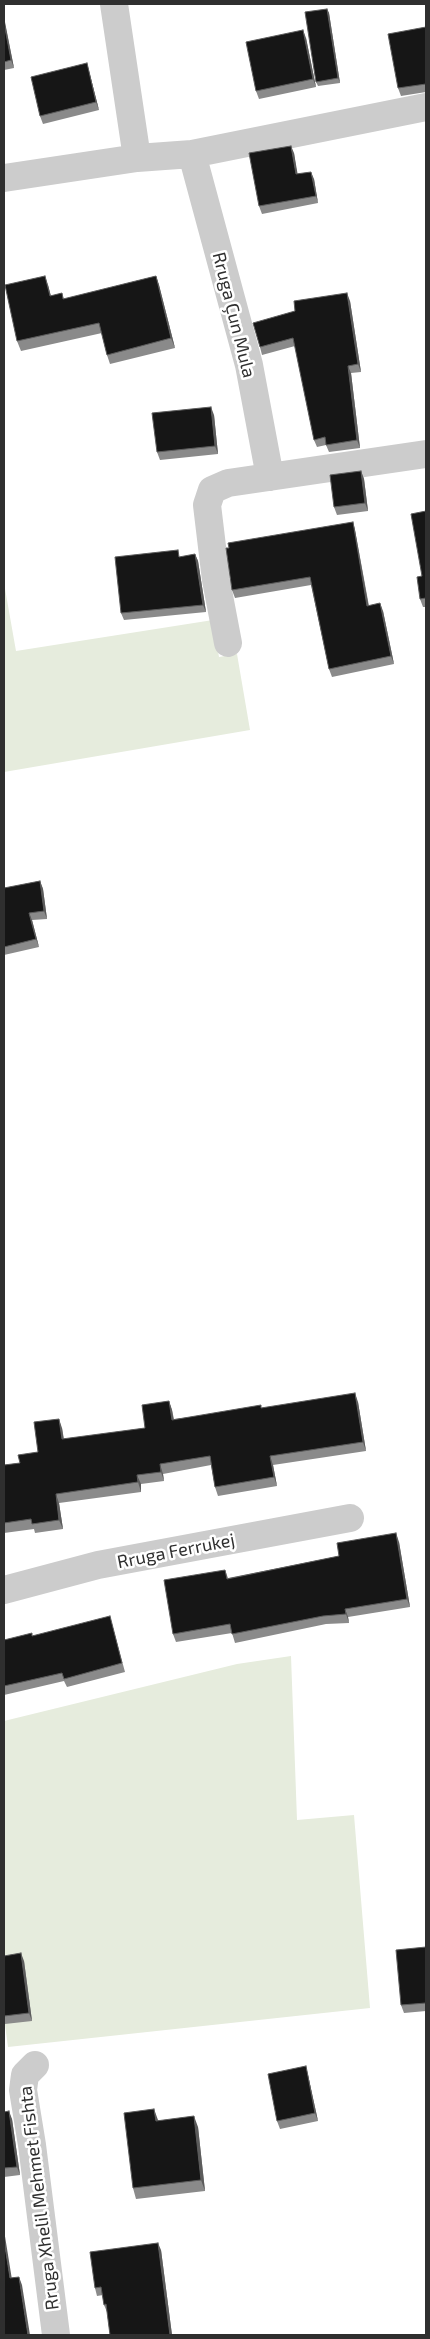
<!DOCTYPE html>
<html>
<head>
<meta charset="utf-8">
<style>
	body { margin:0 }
	#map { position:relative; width:430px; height:2339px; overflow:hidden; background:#fff; font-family:"Exo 2",sans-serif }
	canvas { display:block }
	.frame { position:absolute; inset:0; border:5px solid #2f2f2f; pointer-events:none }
</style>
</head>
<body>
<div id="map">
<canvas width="430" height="2339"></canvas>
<div class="frame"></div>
</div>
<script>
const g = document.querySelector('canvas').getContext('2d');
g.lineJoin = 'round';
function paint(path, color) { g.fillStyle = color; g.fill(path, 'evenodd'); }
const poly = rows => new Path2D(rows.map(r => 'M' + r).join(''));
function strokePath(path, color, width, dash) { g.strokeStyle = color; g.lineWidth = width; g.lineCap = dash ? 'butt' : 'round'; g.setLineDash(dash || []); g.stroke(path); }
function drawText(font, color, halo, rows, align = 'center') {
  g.font = font + ' "Exo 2",sans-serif'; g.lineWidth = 5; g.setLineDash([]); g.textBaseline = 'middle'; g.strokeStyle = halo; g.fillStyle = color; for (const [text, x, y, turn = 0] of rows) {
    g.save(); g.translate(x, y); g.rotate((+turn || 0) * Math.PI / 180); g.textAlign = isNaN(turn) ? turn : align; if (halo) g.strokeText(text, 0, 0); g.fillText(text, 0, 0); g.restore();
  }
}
paint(poly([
	[4,583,16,651,213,620,219,657,237,654,250,730,4,772],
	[291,1656,297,1820,354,1815,370,2008,8,2047,4,2017,4,1721,237,1664]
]), '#e6ecdd');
strokePath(poly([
	[114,4,137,158],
	[192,154,249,365,270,477],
	[4,178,137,158,192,154,426,107],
	[228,643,216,580,207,505,212,490,228,483,426,454],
	[4,1590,98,1565,350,1518],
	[35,2065,25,2075,23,2090,32,2145,56,2335]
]), '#ccc', 28);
paint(poly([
	[327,9,329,13,340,83,318,86,316,82],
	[4,19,14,68,4,70],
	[426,27,426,92,401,96,398,88],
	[306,38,316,87,259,99,256,91],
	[87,63,89,71,99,110,43,124,40,116],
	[294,153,297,174,314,179,318,203,262,214,259,206],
	[156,276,159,285,175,348,110,364,107,355,102,333,21,351,17,341,48,285,51,296,62,293,64,299],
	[350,301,361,372,351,373,360,448,329,452,326,445,317,447,314,440,295,346,262,355,260,347],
	[214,415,218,454,160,460,157,452],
	[361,471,364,479,368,511,337,515,334,507],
	[426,511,426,607,423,607,420,599],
	[353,522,355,530,369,606,383,611,394,664,332,677,329,669,311,585,235,598,232,590],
	[195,554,198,561,206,612,124,620,121,613],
	[40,881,43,889,47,919,32,920,39,947,4,955,4,888],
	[169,1401,172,1410,174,1419,262,1408,358,1402,366,1451,273,1465,277,1486,218,1496,215,1487,211,1465,163,1474,164,1481,141,1484,141,1492,59,1503,63,1529,35,1533,34,1529,4,1533,4,1465,20,1463,38,1452,62,1428,64,1439,145,1428],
	[399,1542,410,1607,348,1617,349,1623,326,1624,235,1643,232,1633,176,1642,173,1634,225,1570,228,1578,339,1556],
	[112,1624,125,1672,67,1687,64,1681,4,1695,4,1640],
	[426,1947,426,2011,404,2013,401,2005],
	[4,1956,24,1961,32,2021,5,2024,4,2022],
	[308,2075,318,2121,280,2129,277,2121],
	[4,2112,12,2119,20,2175,4,2177],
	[158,2120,198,2127,205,2191,136,2199,133,2188],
	[161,2250,172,2335,110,2335,107,2312,104,2305,103,2295,97,2296,95,2288]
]), '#8a8a8a');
paint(poly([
	[327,9,329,13,340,83,338,78],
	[4,19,5,22,14,68,11,60,4,23],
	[303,30,306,38,316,87,313,79],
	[87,63,89,71,99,110,96,102],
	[291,146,294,153,299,182,296,174],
	[311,172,314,179,318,203,316,196],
	[45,276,48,285,53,305,50,296],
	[156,276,159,285,175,348,171,338],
	[347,293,350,301,361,372,358,364],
	[348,366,351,373,360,448,357,440],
	[211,407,214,415,218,454,215,446],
	[361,471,364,479,368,511,365,503],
	[353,522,355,530,370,614,367,606],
	[195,554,198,561,206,612,203,605],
	[380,603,383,611,394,664,391,656],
	[40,881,43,889,47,919,44,911],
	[29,913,32,920,39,947,36,939],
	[355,1393,358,1402,366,1451,363,1442],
	[169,1401,172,1410,175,1429,172,1420],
	[59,1419,62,1428,65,1449,62,1439],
	[270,1456,273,1465,277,1486,274,1477],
	[160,1464,163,1474,164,1481,161,1472],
	[137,1475,141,1484,141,1492,138,1482],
	[56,1494,59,1503,63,1529,59,1520],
	[396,1533,399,1542,410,1607,407,1599],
	[345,1609,348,1617,349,1623,346,1614],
	[21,1953,24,1961,32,2021,29,2013],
	[306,2066,308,2075,318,2121,315,2113],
	[154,2109,158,2120,160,2131,156,2121],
	[9,2111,12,2119,20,2175,17,2167],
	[194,2116,198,2127,205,2191,201,2180],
	[4,2230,13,2286,10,2278,4,2240],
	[158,2243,161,2250,172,2335,170,2335],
	[19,2277,22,2285,30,2335,28,2335]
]), '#5c5c5c');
const building = poly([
	[327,9,338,78,316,82,305,12,327,9],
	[4,23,11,60,4,62,4,23],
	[426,27,426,84,398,88,388,34,426,27],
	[303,30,313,79,256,91,246,42,303,30],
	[87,63,96,102,40,116,31,77,87,63],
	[291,146,296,174,311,172,316,196,259,206,249,153,291,146],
	[45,276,50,296,62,293,63,299,156,276,171,338,107,355,99,323,17,341,5,285,45,276],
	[347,293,358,364,348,366,357,440,326,445,325,437,314,440,293,338,260,347,253,323,295,311,294,301,347,293],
	[211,407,215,446,157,452,152,413,211,407],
	[361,471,365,503,334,507,330,475,361,471],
	[426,511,426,598,420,599,417,577,422,576,411,514,426,511],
	[353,522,367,606,380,603,391,656,329,669,310,577,232,590,226,548,229,548,228,543,353,522],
	[178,550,179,557,195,554,203,605,121,613,115,557,178,550],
	[40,881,44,911,29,913,36,939,4,947,4,888,40,881],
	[355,1393,363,1442,270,1456,274,1477,215,1487,210,1456,160,1464,161,1472,137,1475,138,1482,56,1494,59,1520,32,1524,31,1519,4,1523,4,1465,20,1463,18,1455,38,1452,34,1422,59,1419,62,1439,145,1428,142,1405,169,1401,172,1420,261,1405,261,1408,355,1393],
	[396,1533,407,1599,345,1609,346,1614,323,1616,232,1634,230,1624,173,1634,164,1580,225,1570,227,1579,339,1556,337,1543,396,1533],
	[110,1616,122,1663,64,1679,62,1673,4,1686,4,1640,32,1633,32,1636,110,1616],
	[426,1947,426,2003,401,2005,396,1950,426,1947],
	[21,1953,29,2013,4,2016,4,1956,21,1953],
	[306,2066,315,2113,277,2121,268,2074,306,2066],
	[154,2109,156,2121,194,2116,201,2180,133,2188,124,2113,154,2109],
	[9,2111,17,2167,4,2168,4,2112,9,2111],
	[4,2240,10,2278,19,2277,28,2335,4,2335,4,2240],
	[158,2243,170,2335,110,2335,106,2304,104,2305,101,2287,95,2288,90,2252,158,2243]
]);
paint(building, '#161616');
strokePath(building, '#5c5c5c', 1);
drawText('18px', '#2f2f2f', '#fff', [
	["Rruga Çun Mula",234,315,76],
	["Rruga Ferrukej",176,1551,-11],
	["Rruga Xhelil Mehmet Fishta",39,2198,-97]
]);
</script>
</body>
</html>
